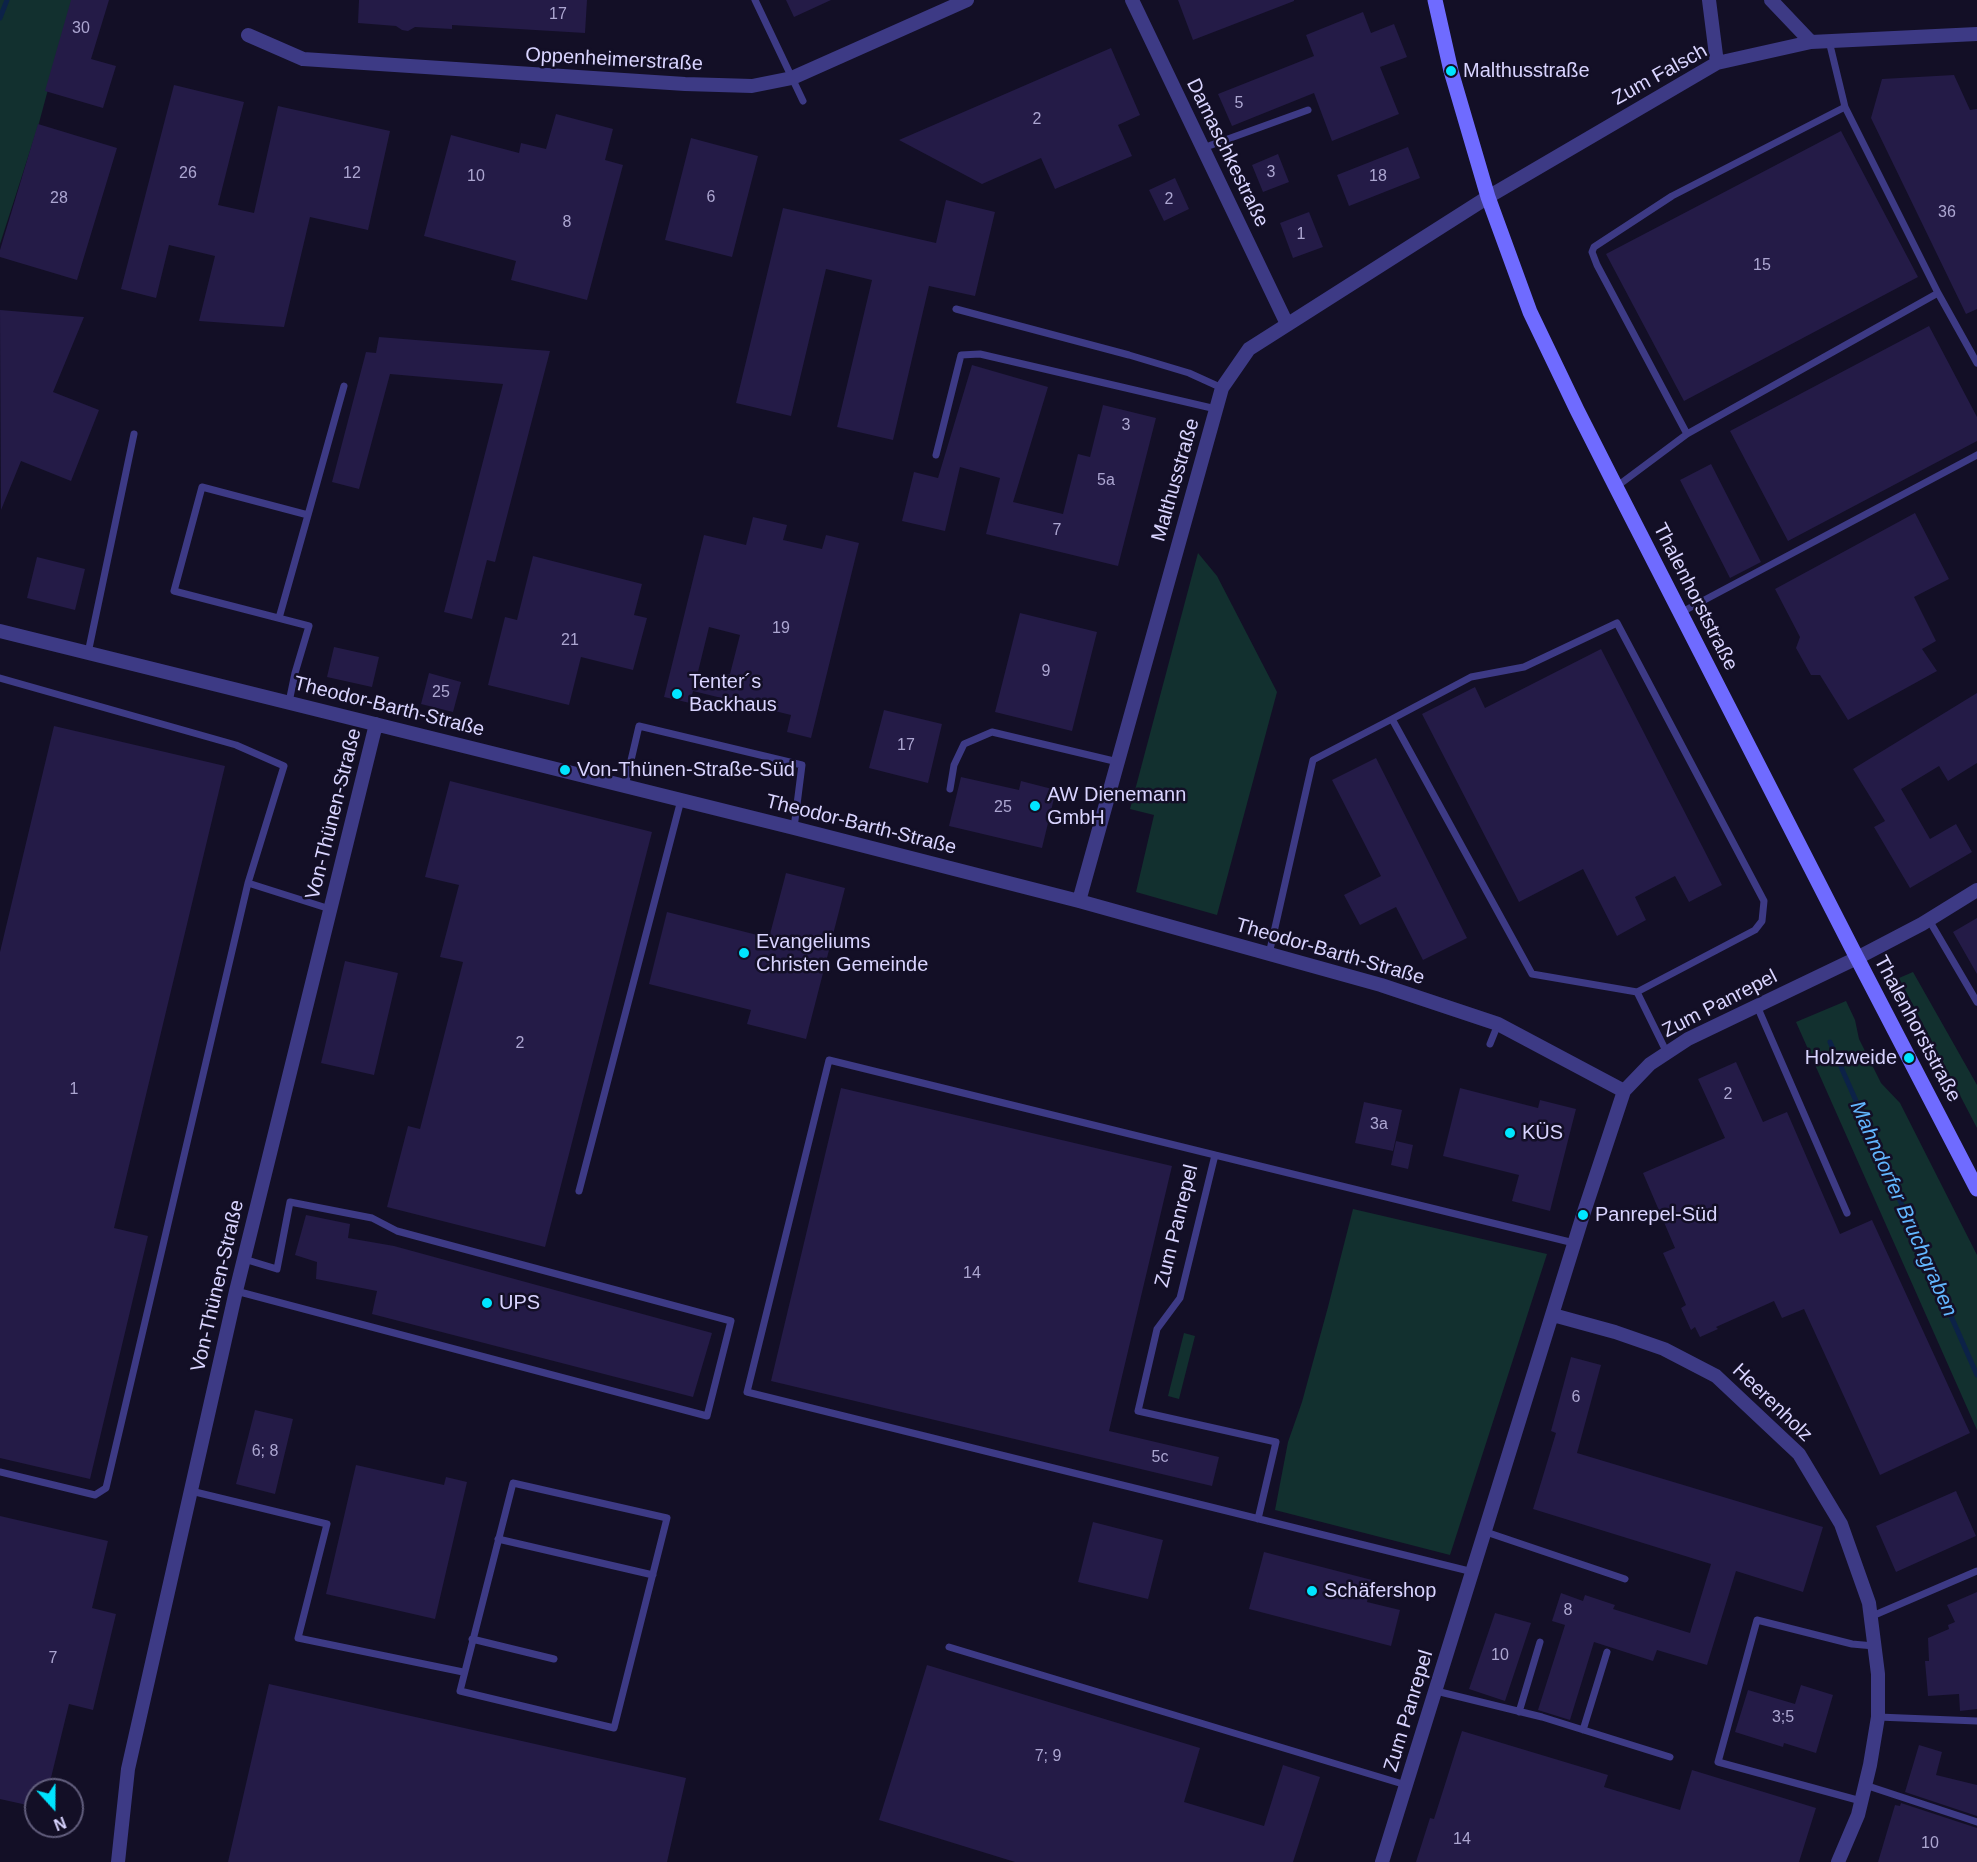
<!DOCTYPE html>
<html>
<head>
<meta charset="utf-8">
<style>
	body { margin:0 }
	#map { position:relative; width:1977px; height:1862px; overflow:hidden; background:#130f26; font-family:Arial,sans-serif }
	canvas { display:block }
	.north { position:absolute; left:24px; top:1778px; width:60px; height:60px; box-sizing:border-box; background:#130f26; border:2px solid #625e7d; border-radius:50%; rotate:159deg; font-size:16px; font-weight:700; line-height:24px; text-align:center; color:#d9d4ff }
	.north::after { content:''; display:block; margin:auto; width:21px; height:27px; background:#00e5ff; clip-path:polygon(50% 0,100% 100%,50% 72%,0 100%) }
</style>
</head>
<body>
<div id="map">
<canvas width="1977" height="1862"></canvas>
<div class="north">N</div>
</div>
<script>
const g = document.querySelector('canvas').getContext('2d');
g.lineJoin = 'round';
function paint(path, color) { g.fillStyle = color; g.fill(path, 'evenodd'); }
const poly = rows => new Path2D(rows.map(r => 'M' + r).join(''));
function strokePath(path, color, width, dash) { g.strokeStyle = color; g.lineWidth = width; g.lineCap = dash ? 'butt' : 'round'; g.setLineDash(dash || []); g.stroke(path); }
function drawText(font, color, halo, rows, align = 'center') {
  g.font = font + ' Arial,sans-serif'; g.lineWidth = 5; g.setLineDash([]); g.textBaseline = 'middle'; g.strokeStyle = halo; g.fillStyle = color; for (const [text, x, y, turn = 0] of rows) {
    g.save(); g.translate(x, y); g.rotate((+turn || 0) * Math.PI / 180); g.textAlign = isNaN(turn) ? turn : align; if (halo) g.strokeText(text, 0, 0); g.fillText(text, 0, 0); g.restore();
  }
}
paint(poly([
	[0,0,72,0,39,123,0,244],
	[1198,553,1217,576,1277,692,1217,915,1136,892,1154,815,1130,809],
	[1913,972,1977,1085,1977,1128,1899,978],
	[1846,1001,1855,1020,1859,1039,1881,1083,1900,1103,1977,1255,1977,1430,1796,1022],
	[1353,1209,1547,1254,1450,1555,1275,1510,1288,1442,1302,1402,1328,1307],
	[1184,1333,1195,1336,1179,1399,1168,1396]
]), '#12302f');
strokePath(poly([
	[0,18,7,0],
	[1830,1042,1977,1375]
]), '#0c2248', 5);
paint(poly([
	[71,0,109,0,91,59,116,66,103,108,45,91],
	[359,0,587,0,585,33,452,25,452,29,415,27,408,31,402,30,396,26,358,23],
	[786,0,831,0,794,17],
	[1178,0,1294,0,1294,1,1193,40],
	[1363,12,1371,33,1394,24,1407,57,1380,67,1399,114,1332,141,1314,93,1232,126,1218,94,1314,56,1306,35],
	[1111,48,1140,115,1118,125,1132,156,1055,189,1041,158,982,184,899,140],
	[1954,75,1970,110,1977,109,1977,309,1966,314,1871,118,1882,79],
	[174,85,244,102,218,205,254,213,278,106,390,131,368,230,310,217,284,327,199,321,215,256,169,245,156,298,121,289],
	[556,114,613,129,605,160,623,165,587,300,511,280,516,261,424,236,451,135,519,153,521,143,546,149],
	[38,124,117,148,77,280,0,257,0,250],
	[1841,131,1918,277,1684,401,1606,254],
	[691,138,758,156,732,257,665,240],
	[1408,147,1420,178,1349,206,1337,175],
	[1278,154,1289,182,1263,192,1252,165],
	[1175,178,1189,209,1164,221,1149,190],
	[946,200,995,212,975,296,929,286,893,440,837,427,872,280,826,269,791,416,736,403,783,208,936,243],
	[1309,212,1323,247,1293,258,1280,223],
	[0,310,84,317,53,392,99,410,71,481,21,461,1,510],
	[1929,326,1977,417,1977,441,1788,541,1730,431],
	[379,337,550,351,495,562,487,560,472,619,444,612,503,384,390,374,359,489,332,482,366,352,376,353],
	[972,365,1048,387,1013,502,1063,514,1078,454,1090,457,1103,405,1156,418,1118,566,986,534,1000,478,960,467,945,531,902,521,914,472,938,478],
	[1711,464,1761,562,1730,578,1680,480],
	[1915,513,1949,579,1914,597,1936,641,1922,649,1937,671,1848,720,1820,675,1811,675,1796,648,1800,637,1775,589],
	[753,517,787,525,783,540,822,549,826,535,859,543,811,738,787,732,791,715,693,691,690,703,664,697,704,535,746,545],
	[709,627,740,635,730,674,695,684],
	[533,556,642,584,634,615,647,618,633,670,581,657,569,705,488,685,505,617,517,620],
	[37,557,85,569,75,610,27,598],
	[1020,613,1097,632,1072,731,995,712],
	[334,647,379,657,372,687,327,677],
	[1601,649,1722,885,1689,902,1675,876,1635,897,1646,920,1617,936,1583,869,1519,902,1422,714,1475,687,1485,708],
	[429,673,461,682,453,712,421,704],
	[1977,693,1977,763,1948,781,1939,766,1901,789,1930,839,1956,824,1972,852,1910,888,1874,827,1885,821,1853,769],
	[884,710,942,724,928,783,869,768],
	[54,726,225,766,114,1228,148,1236,90,1479,0,1458,0,952],
	[1376,758,1467,938,1423,960,1396,907,1360,925,1344,895,1381,876,1332,780],
	[961,777,1019,790,1021,781,1056,790,1042,848,949,826],
	[450,781,652,832,545,1247,387,1207,408,1126,420,1129,463,962,440,957,459,885,425,877],
	[786,873,845,888,806,1039,747,1024,751,1010,649,984,667,912,769,938],
	[1977,918,1977,974,1953,932],
	[345,961,398,973,374,1075,321,1063],
	[1736,1062,1763,1122,1787,1112,1840,1234,1872,1220,1970,1433,1880,1475,1804,1309,1782,1318,1774,1301,1716,1327,1718,1329,1700,1337,1695,1327,1691,1330,1681,1308,1686,1305,1663,1253,1675,1248,1643,1173,1725,1138,1698,1079],
	[841,1088,1172,1166,1109,1431,1219,1457,1212,1486,771,1381],
	[1460,1088,1538,1108,1540,1100,1576,1109,1550,1211,1512,1201,1519,1175,1443,1156],
	[1364,1102,1402,1110,1393,1151,1355,1143],
	[1396,1141,1413,1145,1408,1169,1391,1165],
	[306,1215,350,1224,348,1238,394,1246,712,1333,693,1397,372,1314,377,1291,316,1279,317,1262,295,1255],
	[1571,1357,1601,1365,1577,1453,1823,1527,1803,1592,1736,1571,1707,1665,1657,1650,1653,1661,1594,1642,1570,1720,1538,1710,1565,1625,1552,1621,1561,1593,1583,1601,1585,1595,1615,1605,1613,1609,1690,1633,1711,1564,1533,1509,1556,1433,1551,1431],
	[255,1410,293,1419,275,1494,236,1484],
	[356,1465,444,1485,446,1477,467,1482,435,1619,326,1594],
	[1956,1491,1976,1536,1896,1572,1876,1526],
	[0,1516,108,1541,92,1608,116,1614,93,1710,69,1704,48,1790,36,1790,36,1807,0,1799],
	[1093,1522,1163,1540,1148,1599,1078,1582],
	[1264,1552,1372,1580,1367,1602,1400,1610,1391,1646,1249,1609],
	[1977,1592,1977,1709,1960,1711,1959,1694,1928,1696,1925,1661,1929,1661,1928,1638,1949,1629,1948,1625,1955,1622,1947,1605],
	[1495,1613,1531,1623,1505,1701,1469,1689],
	[927,1665,1200,1748,1184,1802,1264,1826,1283,1765,1320,1777,1293,1862,1015,1862,879,1820],
	[269,1684,686,1778,667,1862,228,1862],
	[1801,1685,1833,1695,1816,1753,1784,1743,1783,1747,1735,1732,1748,1690,1795,1704],
	[1462,1731,1608,1775,1604,1787,1680,1810,1692,1770,1816,1808,1799,1862,1416,1862,1430,1818,1434,1819],
	[1919,1745,1942,1752,1936,1775,1977,1785,1977,1816,1905,1792],
	[1901,1803,1977,1828,1977,1862,1878,1862,1895,1805,1900,1806]
]), '#241b47');
strokePath(poly([
	[755,0,803,101],
	[1829,41,1845,107],
	[1203,148,1308,110],
	[1938,293,1977,363],
	[956,309,1129,355,1189,373,1222,388],
	[936,455,961,355,980,354,1216,409],
	[1616,487,1687,434,1938,293,1845,107,1672,196,1594,247,1592,252,1597,265,1687,434],
	[308,515,344,386],
	[1680,613,1977,455],
	[279,618,308,515,202,487,174,591,309,626,295,673,289,702],
	[88,653,134,434],
	[0,678,236,745,284,766,248,883],
	[625,786,639,726,802,765,794,828],
	[950,789,954,765,964,744,992,732,1118,762],
	[1929,920,1977,1002],
	[1269,954,1313,760,1392,719],
	[1637,992,1532,974,1392,719,1471,677,1524,667,1617,623,1764,901,1762,921,1755,930,1637,992,1667,1053],
	[1757,1006,1847,1213],
	[1490,1044,1498,1024],
	[1215,1155,829,1060,747,1392,1473,1572],
	[579,1191,681,800],
	[236,1291,707,1416,731,1321,397,1231,372,1218,290,1202,277,1269,244,1259],
	[0,1472,95,1495,106,1488,248,883,330,909],
	[513,1483,667,1518,614,1728,460,1691,513,1483],
	[191,1491,327,1524,298,1638,463,1672],
	[1258,1519,1276,1442,1138,1411,1157,1329,1180,1298,1215,1155,1574,1243],
	[1486,1532,1625,1579],
	[498,1539,653,1575],
	[1870,1617,1977,1571],
	[472,1639,554,1659],
	[949,1647,1406,1785],
	[1436,1691,1542,1717,1670,1757],
	[1519,1712,1540,1642],
	[1878,1717,1977,1721],
	[1583,1730,1607,1652],
	[1865,1785,1977,1822],
	[1861,1801,1718,1762,1757,1620,1852,1644,1874,1646]
]), '#3d3a85', 7);
strokePath(poly([
	[1132,0,1287,324],
	[1709,0,1717,63],
	[1771,0,1811,42],
	[248,35,303,59,685,84,752,86,792,78,967,0],
	[0,631,794,828,1079,901,1381,985,1498,1024,1624,1091],
	[1079,901,1222,388,1249,349,1488,197,1717,63,1811,42,1977,34],
	[1553,1315,1615,1332,1664,1349,1716,1376,1799,1454,1841,1524,1869,1603,1878,1674,1878,1717,1870,1765,1858,1815,1838,1862],
	[118,1862,128,1769,236,1291,376,724],
	[1382,1862,1583,1215,1624,1091,1650,1064,1688,1039,1857,958,1922,924,1977,890]
]), '#3d3a85', 14);
strokePath(poly([
	[1435,0,1451,71,1488,197,1530,312,1577,410,1616,487,1857,958,1977,1189]
]), '#6f6bff', 15);
for (const [x, y, r, color] of [
	[1451,71,6,"#00e5ff"],
	[677,694,6,"#00e5ff"],
	[565,770,6,"#00e5ff"],
	[1035,806,6,"#00e5ff"],
	[744,953,6,"#00e5ff"],
	[1909,1058,6,"#00e5ff"],
	[1510,1133,6,"#00e5ff"],
	[1583,1215,6,"#00e5ff"],
	[487,1303,6,"#00e5ff"],
	[1312,1591,6,"#00e5ff"]
]) { const dot = new Path2D(); dot.arc(x, y, r, 0, 2 * Math.PI); g.fillStyle = color; g.fill(dot); strokePath(dot, '#130f26', 2); }
drawText('16px', '#aca6d1', null, [
	["17",558,15],
	["30",81,29],
	["5",1239,104],
	["2",1037,120],
	["3",1271,173],
	["26",188,174],
	["12",352,174],
	["10",476,177],
	["18",1378,177],
	["6",711,198],
	["28",59,199],
	["2",1169,200],
	["36",1947,213],
	["8",567,223],
	["1",1301,235],
	["15",1762,266],
	["3",1126,426],
	["5a",1106,481],
	["7",1057,531],
	["19",781,629],
	["21",570,641],
	["9",1046,672],
	["25",441,693],
	["17",906,746],
	["25",1003,808],
	["2",520,1044],
	["1",74,1090],
	["2",1728,1095],
	["3a",1379,1125],
	["14",972,1274],
	["6",1576,1398],
	["6; 8",265,1452],
	["5c",1160,1458],
	["8",1568,1611],
	["10",1500,1656],
	["7",53,1659],
	["3;5",1783,1718],
	["7; 9",1048,1757],
	["14",1462,1840],
	["10",1930,1844]
]);
drawText('20px', '#d9d4ff', '#130f26', [
	["Oppenheimerstraße",614,60,3],
	["Zum Falsch",1660,75,-29],
	["Damaschkestraße",1227,153,64],
	["Malthusstraße",1176,480,-74],
	["Thalenhorststraße",1695,597,63],
	["Theodor-Barth-Straße",389,707,14],
	["Von-Thünen-Straße",334,814,-76],
	["Theodor-Barth-Straße",861,825,14],
	["Theodor-Barth-Straße",1330,952,16],
	["Zum Panrepel",1720,1004,-27],
	["Thalenhorststraße",1917,1029,62],
	["Zum Panrepel",1177,1226,-76],
	["Von-Thünen-Straße",218,1286,-77],
	["Heerenholz",1772,1403,44],
	["Zum Panrepel",1409,1711,-73]
]);
drawText('20px', '#d9d4ff', '#130f26', [
	["Malthusstraße",1463,71],
	["Tenter´s",689,682],
	["Backhaus",689,705],
	["Von-Thünen-Straße-Süd",577,770],
	["AW Dienemann",1047,795],
	["GmbH",1047,818],
	["Evangeliums",756,942],
	["Christen Gemeinde",756,965],
	["Holzweide",1897,1058,"right"],
	["KÜS",1522,1133],
	["Panrepel-Süd",1595,1215],
	["UPS",499,1303],
	["Schäfershop",1324,1591]
], 'left');
drawText('italic 21px', '#62b6ff', '#130f26', [
	["Mahndorfer Bruchgraben",1903,1209,66]
]);
</script>
</body>
</html>
